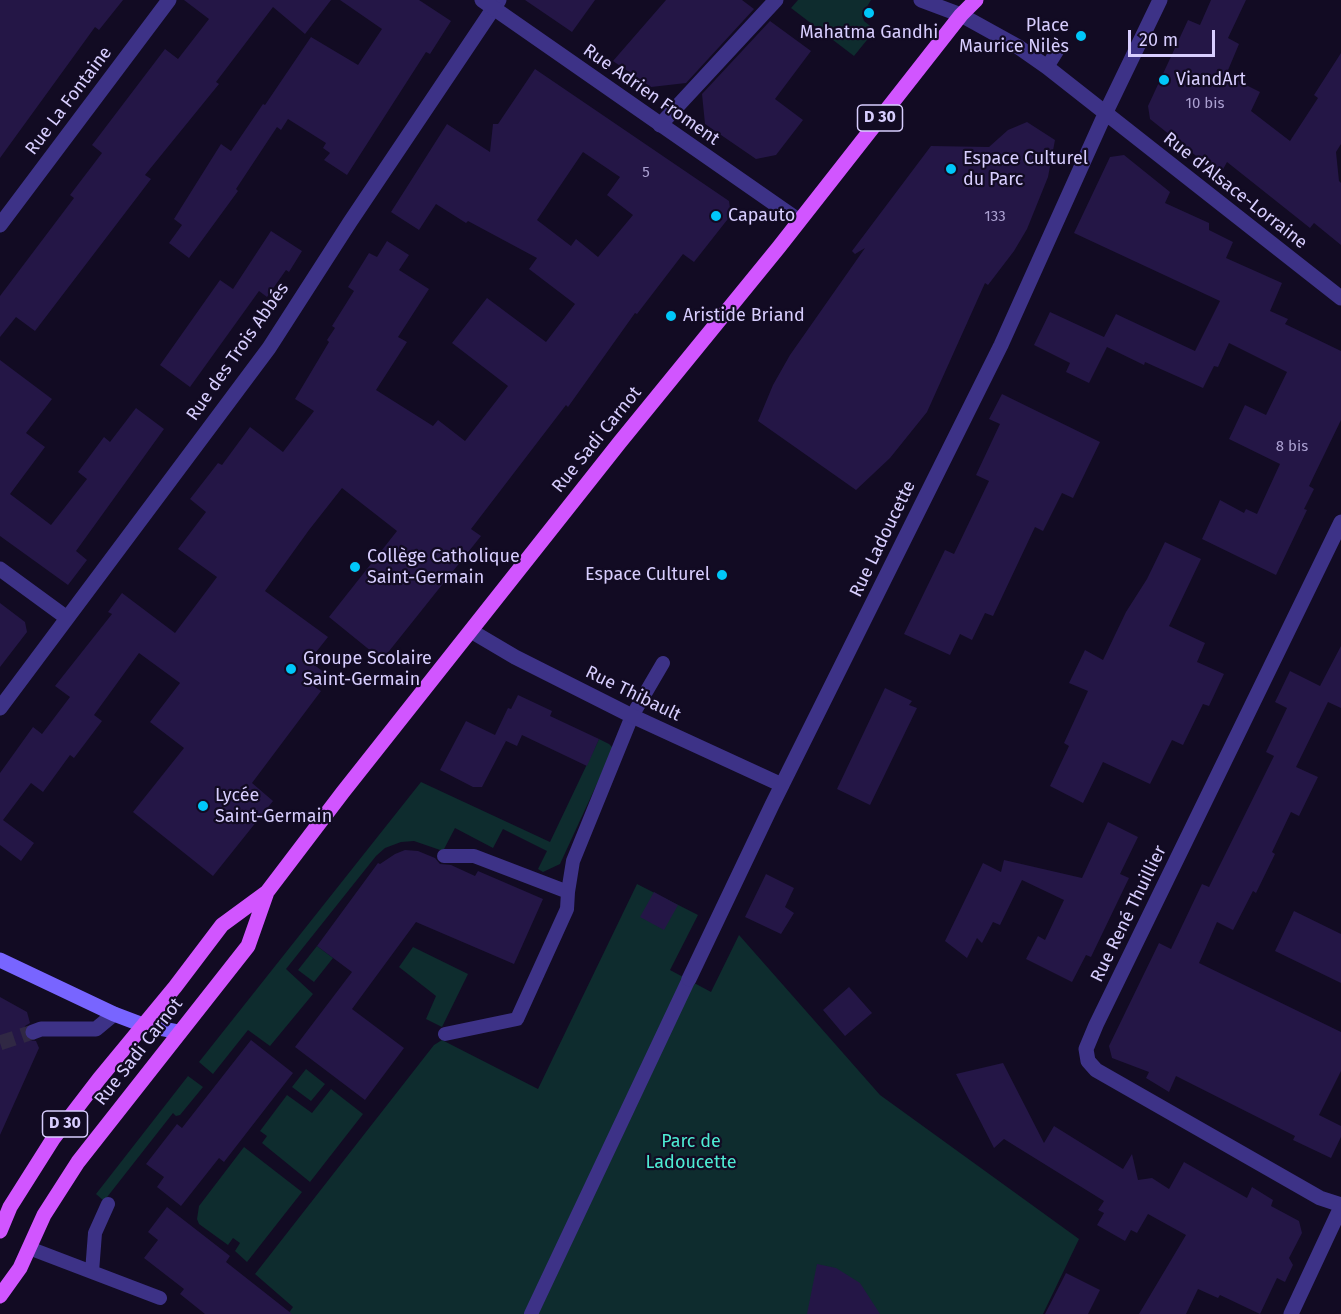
<!DOCTYPE html>
<html>
<head>
<meta charset="utf-8">
<style>
	body { margin:0 }
	#map { position:relative; width:1341px; height:1314px; overflow:hidden; background:#120b23; font-family:"Fira Sans",sans-serif }
	canvas { display:block }
	.scale { position:absolute; left:1128px; top:30px; width:87px; height:27px; box-sizing:border-box; border:3px solid #d8ceff; border-top:0; padding-left:8px; font-size:18px; line-height:21px; white-space:nowrap; color:#d8ceff; -webkit-text-stroke:4px #120b23; paint-order:stroke }
</style>
</head>
<body>
<div id="map">
<canvas width="1341" height="1314"></canvas>
<div class="scale">20 m</div>
</div>
<script>
const g = document.querySelector('canvas').getContext('2d');
g.lineJoin = 'round';
function paint(path, color) { g.fillStyle = color; g.fill(path, 'evenodd'); }
const poly = rows => new Path2D(rows.map(r => 'M' + r).join(''));
function strokePath(path, color, width, dash) { g.strokeStyle = color; g.lineWidth = width; g.lineCap = dash ? 'butt' : 'round'; g.setLineDash(dash || []); g.stroke(path); }
function drawText(font, color, halo, rows, align = 'center') {
  g.font = font + ' "Fira Sans",sans-serif'; g.lineWidth = 4.5; g.setLineDash([]); g.textBaseline = 'middle'; g.strokeStyle = halo; g.fillStyle = color; for (const [text, x, y, turn = 0] of rows) {
    g.save(); g.translate(x, y); g.rotate((+turn || 0) * Math.PI / 180); g.textAlign = isNaN(turn) ? turn : align; if (halo) g.strokeText(text, 0, 0); g.fillText(text, 0, 0); g.restore();
  }
}
paint(poly([
	[798,0,871,0,862,15,864,21,875,30,854,56,791,8],
	[599,739,609,744,612,747,612,751,560,864,543,872,538,869,547,851,503,829,493,848,455,828,443,851,414,841,401,842,385,848,376,856,286,969,313,994,270,1046,248,1030,213,1074,199,1062,421,782,550,842],
	[637,884,698,915,670,970,711,992,739,935,880,1095,1079,1239,1043,1314,288,1314,293,1307,255,1274,434,1045,442,1040,538,1089],
	[317,946,333,958,314,982,298,970],
	[413,947,468,974,442,1027,426,1019,436,996,399,967],
	[306,1069,325,1084,311,1101,292,1087],
	[188,1076,203,1087,180,1115,176,1116,173,1113,104,1201,96,1194],
	[331,1089,363,1114,310,1182,262,1143,267,1136,260,1131,287,1095,312,1113],
	[244,1147,302,1192,247,1262,235,1251,240,1243,233,1238,228,1245,199,1224,197,1219,199,1206]
]), '#0e2c2e');
paint(poly([
	[0,0,123,0,99,30,95,27,0,158],
	[184,0,331,0,305,34,273,7,216,82,219,84,145,175,151,179,35,331,16,317,0,337,0,296,74,198,70,195,102,153,92,145,165,49,178,59,209,19],
	[340,0,419,0,451,21,430,54,426,52,347,175,324,160,330,153,323,148,326,143,288,119,281,130,277,127,236,189,238,191,189,258,169,243,182,225,174,219,221,144,231,151,263,104,265,105,311,37,358,65,382,29],
	[525,0,595,0,572,32],
	[666,0,742,0,754,9,686,83,651,87,613,61],
	[1211,0,1246,0,1228,38,1239,44,1226,75,1260,92,1251,111,1290,141,1318,98,1314,95,1341,53,1341,144,1336,152,1339,181,1341,183,1341,245,1314,223,1310,228,1227,162,1220,175,1150,119,1148,106,1188,20,1200,25],
	[770,21,811,51,775,99,803,120,776,155,756,159,705,124,702,94],
	[535,69,729,201,731,215,694,262,683,254,637,314,635,313,568,407,566,405,471,529,481,536,382,660,329,617,397,531,342,488,309,530,265,591,328,637,309,661,325,673,315,687,321,691,252,783,273,801,213,876,133,812,184,748,150,722,180,683,139,653,94,715,102,721,74,758,70,755,43,792,31,783,3,820,34,843,21,861,0,845,0,773,33,727,42,734,70,697,55,686,112,614,108,612,122,593,175,633,217,577,178,549,206,512,190,499,218,463,222,465,250,427,283,452,314,411,295,399,329,342,327,340,335,328,332,326,354,291,348,287,369,253,377,257,387,241,409,255,399,270,429,289,398,337,407,342,376,390,433,426,438,420,465,441,508,386,452,343,487,298,546,342,575,304,529,269,537,258,468,221,466,223,436,204,419,230,391,212,447,124,490,152,493,124,498,124],
	[583,152,620,177,607,195,633,215,598,257,576,239,571,246,537,220],
	[1027,122,1055,140,1048,177,1027,229,1014,251,988,285,985,283,927,412,890,458,856,490,758,421,773,385,790,355,865,248,855,254,852,251,931,146,989,147,1008,130],
	[1124,155,1170,192,1165,203,1209,223,1209,230,1233,242,1226,258,1282,283,1270,311,1288,319,1285,324,1341,351,1341,420,1309,486,1314,489,1304,509,1307,510,1276,575,1202,539,1220,500,1244,513,1246,509,1257,514,1280,464,1229,439,1245,405,1266,415,1287,372,1229,343,1218,367,1214,366,1203,388,1145,362,1144,365,1107,347,1089,383,1066,372,1070,363,1034,345,1050,312,1104,337,1116,314,1195,351,1220,301,1074,233,1110,157],
	[271,231,302,251,289,272,286,270,267,297,259,291,190,387,160,365,220,280,233,289],
	[0,360,52,399,26,433,45,447,10,494,51,525,87,479,78,472,104,437,110,442,136,408,164,429,76,551,87,560,68,585,0,536],
	[1002,394,1100,442,1073,498,1062,493,1043,531,1035,527,993,616,985,613,972,640,960,634,950,655,904,634,945,550,954,554,989,481,976,475,1000,424,989,419],
	[1165,542,1201,559,1169,626,1205,643,1197,662,1224,674,1209,706,1203,704,1183,745,1172,740,1150,784,1103,762,1083,803,1050,786,1069,746,1064,743,1088,691,1069,683,1085,650,1103,660,1126,612,1147,579],
	[0,603,25,622,27,632,0,667],
	[1341,646,1341,708,1328,702,1296,767,1318,777,1299,816,1291,812,1272,852,1275,854,1256,893,1253,891,1233,930,1217,922,1199,963,1341,1032,1341,1071,1319,1115,1341,1126,1341,1137,1331,1158,1293,1140,1295,1136,1176,1076,1169,1092,1146,1078,1149,1072,1112,1058,1109,1046,1159,943,1171,949,1202,884,1209,887,1274,756,1266,752,1287,708,1275,702,1290,671,1320,686],
	[885,688,912,701,909,705,917,708,870,805,837,789],
	[518,695,552,711,550,716,599,739,587,766,522,735,517,746,504,740,506,741,482,787,473,787,440,770,466,721,495,735,508,708,511,709],
	[1108,822,1138,837,1120,874,1129,878,1091,957,1086,955,1072,982,1026,959,1038,936,1045,940,1064,900,1022,880,1000,925,993,922,982,943,977,938,967,958,945,941,983,863,1001,872,1004,860,1082,878],
	[405,850,418,851,435,858,440,864,451,865,475,876,478,871,543,899,514,964,416,922,352,1009,404,1048,365,1100,295,1047,352,972,317,946,378,863,380,864,395,854],
	[766,874,794,888,785,907,794,913,781,934,745,917],
	[654,892,678,905,664,930,640,917],
	[1294,911,1341,934,1341,983,1275,951],
	[849,987,872,1013,845,1036,823,1010],
	[0,997,27,1012,30,1023,25,1026,24,1035,27,1040,36,1041,39,1048,0,1135],
	[251,1040,293,1073,224,1162,219,1158,181,1206,157,1187,164,1177,146,1164,177,1124,182,1128],
	[1003,1063,1044,1143,1054,1126,1123,1169,1132,1154,1138,1180,1152,1178,1169,1189,1184,1162,1247,1198,1252,1187,1273,1200,1271,1206,1299,1221,1302,1233,1289,1258,1293,1265,1285,1282,1277,1278,1260,1314,1220,1295,1218,1298,1198,1289,1186,1314,1139,1314,1186,1235,1148,1214,1137,1233,1131,1230,1125,1241,1097,1225,1104,1213,1098,1210,1104,1201,1004,1139,994,1148,956,1074],
	[167,1207,230,1256,226,1262,292,1314,205,1314,180,1294,184,1289,144,1258,158,1240,148,1232],
	[817,1264,836,1268,860,1283,880,1314,807,1314],
	[1066,1273,1100,1290,1088,1314,1045,1314]
]), '#241646');
strokePath(poly([
	[0,1043,33,1032]
]), '#302844', 15, [15, 8]);
strokePath(poly([
	[1047,67,1057,51],
	[444,856,474,856,568,892],
	[445,1034,517,1019,567,909,568,892,573,861,632,716,663,663],
	[29,1248,160,1298],
	[92,1272,95,1233,108,1204],
	[531,1314,689,979]
]), '#3d3287', 14);
strokePath(poly([
	[33,1032,41,1029,96,1029,114,1014]
]), '#3d3287', 15);
strokePath(poly([
	[921,0,961,15,1017,46,1047,67,1341,298],
	[660,125,776,0],
	[0,225,169,0],
	[1341,522,1096,1025,1086,1049,1088,1061,1096,1070,1320,1198,1341,1205],
	[0,569,67,618],
	[471,631,515,657,632,716,782,785],
	[0,708,269,348,350,222,499,0],
	[689,979,772,805,1001,345,1105,114,1160,0],
	[1291,1314,1341,1207]
]), '#3d3287', 15);
strokePath(poly([
	[482,0,798,220]
]), '#3d3287', 15);
strokePath(poly([
	[0,960,114,1014,143,1025,179,1032]
]), '#7865ff', 15);
strokePath(poly([
	[0,1231,10,1207,53,1139,99,1079,175,987,222,925,267,892,343,792,620,442,779,247,961,15,976,0],
	[0,1296,20,1268,44,1215,78,1162,248,946,267,892]
]), '#d155ff', 15);
for (const [x, y, r, color] of [
	[869,13,6,"#00c7f9"],
	[1081,36,6,"#00c7f9"],
	[1164,80,6,"#00c7f9"],
	[951,169,6,"#00c7f9"],
	[716,216,6,"#00c7f9"],
	[671,316,6,"#00c7f9"],
	[355,567,6,"#00c7f9"],
	[722,575,6,"#00c7f9"],
	[291,669,6,"#00c7f9"],
	[203,806,6,"#00c7f9"]
]) { const dot = new Path2D(); dot.arc(x, y, r, 0, 2 * Math.PI); g.fillStyle = color; g.fill(dot); strokePath(dot, '#120b23', 2); }
drawText('15px', '#aba0d1', null, [
	["10 bis",1205,104],
	["5",646,173],
	["133",995,217],
	["8 bis",1292,447]
]);
for (const [x, y, w] of [
	[880,118,45],
	[65,1124,45]
]) { const box = new Path2D(); box.roundRect(x - w / 2, y - 13, w, 26, 4.5); g.fillStyle = '#120b23'; g.fill(box); strokePath(box, '#d8ceff', 1.5); }
drawText('bold 16px', '#d8ceff', null, [
	["D 30",880,118],
	["D 30",65,1124]
]);
drawText('18px', '#d8ceff', '#120b23', [
	["Place",1069,26,"right"],
	["Maurice Nilès",1069,47,"right"],
	["Mahatma Gandhi",869,33,"center"],
	["ViandArt",1176,80],
	["Espace Culturel",963,159],
	["du Parc",963,180],
	["Capauto",728,216],
	["Aristide Briand",683,316],
	["Collège Catholique",367,557],
	["Saint-Germain",367,578],
	["Espace Culturel",710,575,"right"],
	["Groupe Scolaire",303,659],
	["Saint-Germain",303,680],
	["Lycée",215,796],
	["Saint-Germain",215,817]
], 'left');
drawText('18px', '#d8ceff', '#120b23', [
	["Rue Adrien Froment",651,95,35],
	["Rue La Fontaine",69,101,-53],
	["Rue d'Alsace-Lorraine",1235,191,38],
	["Rue des Trois Abbés",238,352,-55],
	["Rue Sadi Carnot",597,440,-51],
	["Rue Ladoucette",883,539,-64],
	["Rue Thibault",633,694,26],
	["Rue René Thuillier",1129,914,-64],
	["Rue Sadi Carnot",139,1052,-52]
]);
drawText('18px', '#4eebd3', '#120b23', [
	["Parc de",691,1142],
	["Ladoucette",691,1163]
]);
</script>
</body>
</html>
